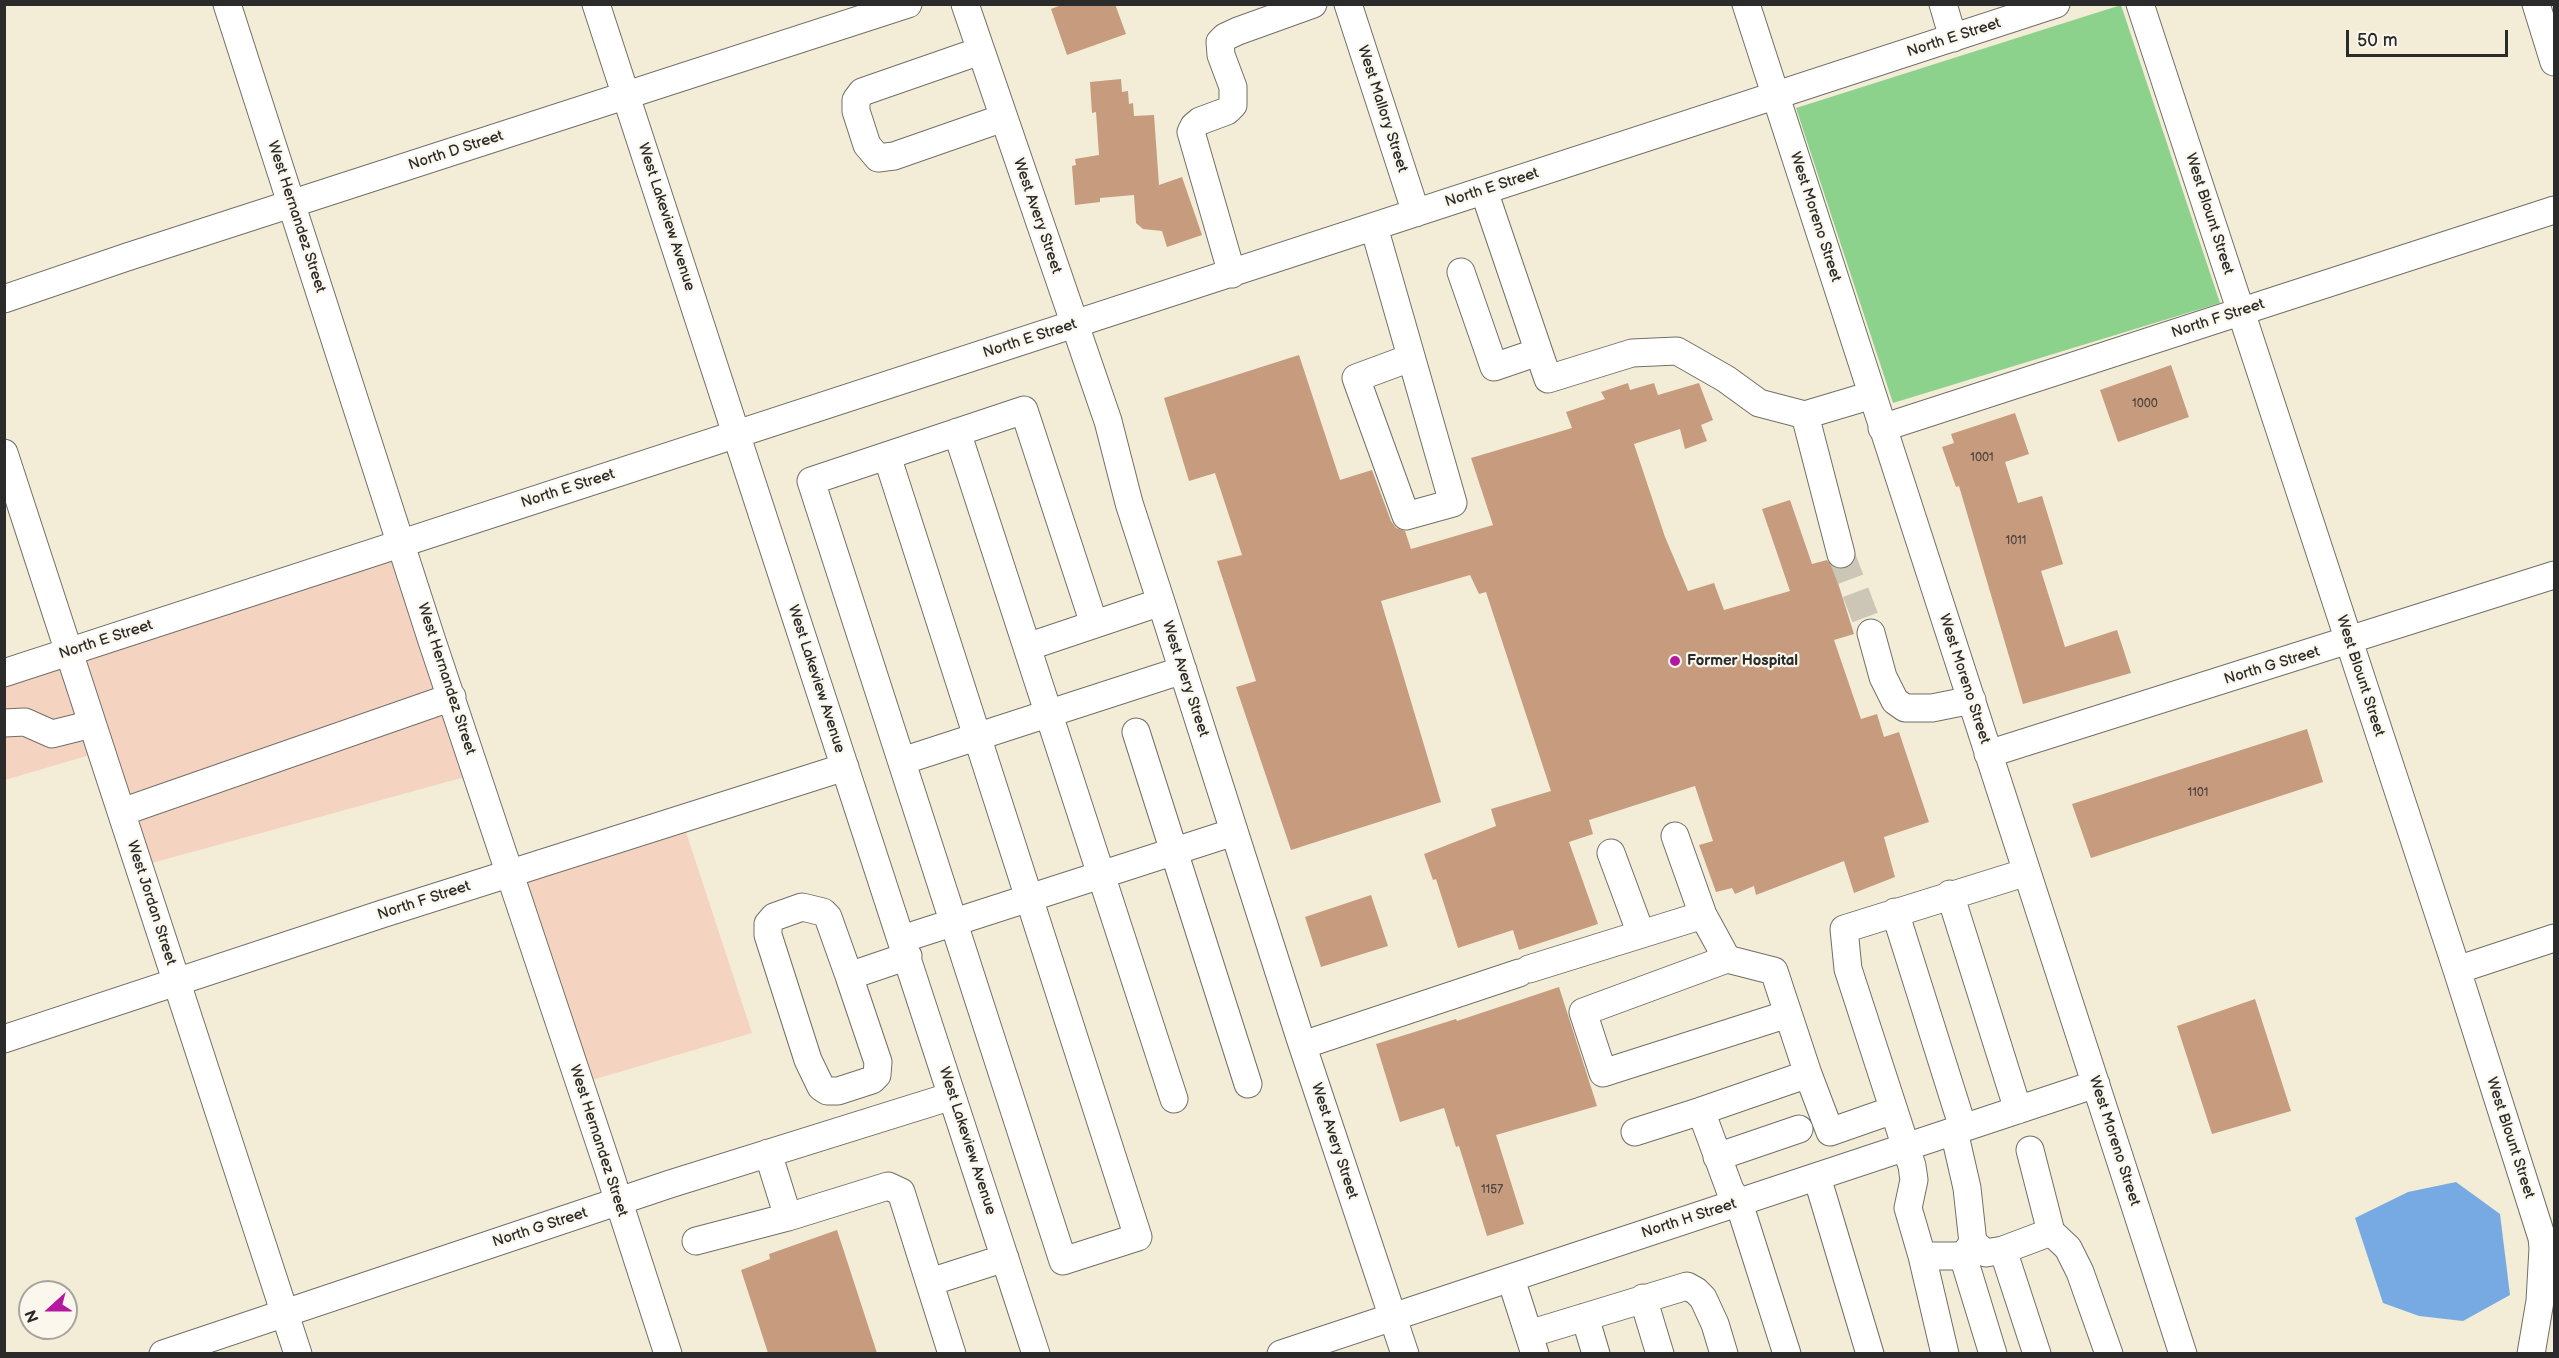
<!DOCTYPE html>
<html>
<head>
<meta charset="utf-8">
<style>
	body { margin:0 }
	#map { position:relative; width:2559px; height:1358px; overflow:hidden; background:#f3edd7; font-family:"Balsamiq Sans",sans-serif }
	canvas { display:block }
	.frame { position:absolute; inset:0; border:6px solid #2b2b2b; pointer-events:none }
	.north { position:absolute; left:18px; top:1280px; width:60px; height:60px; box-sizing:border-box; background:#fbf7ec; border:2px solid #a8a59f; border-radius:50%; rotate:249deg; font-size:16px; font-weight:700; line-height:24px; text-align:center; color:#2b2b2b }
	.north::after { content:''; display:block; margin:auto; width:21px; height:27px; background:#b5179e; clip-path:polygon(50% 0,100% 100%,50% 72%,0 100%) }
	.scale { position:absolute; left:2346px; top:30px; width:162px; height:27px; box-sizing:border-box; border:3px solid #2b2b2b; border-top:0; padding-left:8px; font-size:18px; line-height:21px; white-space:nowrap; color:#2b2b2b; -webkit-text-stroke:4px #fbf7ec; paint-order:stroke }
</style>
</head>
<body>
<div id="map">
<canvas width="2559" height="1358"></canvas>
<div class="frame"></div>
<div class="north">N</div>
<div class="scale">50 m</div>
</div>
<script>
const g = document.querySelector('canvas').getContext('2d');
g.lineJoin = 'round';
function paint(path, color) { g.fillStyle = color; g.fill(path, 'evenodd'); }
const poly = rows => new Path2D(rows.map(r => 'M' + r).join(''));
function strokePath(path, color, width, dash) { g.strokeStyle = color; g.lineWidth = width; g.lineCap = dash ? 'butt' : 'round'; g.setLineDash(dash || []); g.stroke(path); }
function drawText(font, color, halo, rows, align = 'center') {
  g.font = font + ' "Balsamiq Sans",sans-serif'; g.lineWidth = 4.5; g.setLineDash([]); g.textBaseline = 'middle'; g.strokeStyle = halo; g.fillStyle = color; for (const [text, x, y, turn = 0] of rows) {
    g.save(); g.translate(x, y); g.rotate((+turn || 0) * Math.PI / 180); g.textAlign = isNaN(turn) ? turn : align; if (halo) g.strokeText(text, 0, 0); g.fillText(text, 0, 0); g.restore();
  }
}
paint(poly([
	[393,558,465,777,152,863,85,658],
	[61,666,90,755,5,780,5,684],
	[685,829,752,1033,592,1080,526,879]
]), '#f5d3c1');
paint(poly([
	[2121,5,2220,303,1893,403,1796,108]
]), '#8cd28c');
paint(poly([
	[2456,1182,2500,1214,2510,1295,2463,1321,2419,1316,2383,1303,2355,1218,2408,1192]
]), '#77aae3');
paint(poly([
	[1064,4,1115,4,1126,34,1067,55,1051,9],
	[1121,79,1122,92,1128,91,1129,104,1133,103,1134,116,1154,115,1159,185,1182,177,1202,235,1167,247,1162,231,1143,229,1136,223,1134,195,1100,198,1100,202,1075,205,1072,166,1076,165,1075,159,1099,155,1096,112,1092,113,1090,82],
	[1299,355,1340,480,1372,470,1391,521,1396,528,1405,531,1411,549,1493,525,1471,458,1572,428,1566,412,1605,399,1601,392,1628,383,1630,390,1654,383,1658,395,1699,383,1713,420,1701,425,1707,441,1685,449,1680,429,1634,444,1665,537,1688,591,1714,583,1724,610,1790,591,1762,509,1790,500,1812,564,1827,560,1833,567,1854,634,1834,640,1861,719,1877,714,1884,737,1899,732,1929,822,1884,837,1895,877,1854,893,1844,861,1756,895,1754,886,1735,894,1732,888,1716,892,1699,845,1713,841,1695,786,1589,820,1593,834,1569,842,1598,924,1519,950,1513,930,1458,948,1436,879,1433,880,1424,854,1496,826,1491,809,1551,791,1486,592,1479,594,1470,575,1381,601,1441,802,1291,850,1236,687,1256,681,1217,561,1242,555,1215,473,1189,481,1164,398],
	[2171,365,2189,417,2118,442,2100,390],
	[2015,413,2029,454,2005,462,2018,503,2042,496,2063,564,2041,571,2065,647,2117,630,2131,673,2023,704,1959,486,1956,487,1942,447,1954,443,1951,434],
	[2307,729,2323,782,2091,858,2072,804],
	[1371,895,1388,946,1321,967,1305,917],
	[1559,987,1597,1106,1496,1135,1524,1224,1487,1236,1459,1146,1456,1147,1444,1108,1400,1122,1376,1044,1456,1019,1457,1021],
	[2255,999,2291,1111,2212,1134,2177,1026],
	[837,1230,877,1353,768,1353,741,1270,770,1259,769,1254]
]), '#c69b7e');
strokePath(poly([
	[1841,554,1871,633]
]), '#cbc6b5', 27, [27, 14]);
const minor = poly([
	[227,4,432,641,608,1168,668,1354],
	[596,4,1036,1354],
	[965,4,1108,421,1129,503,1161,602,1300,1038,1405,1354],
	[1348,4,1416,213],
	[1746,4,2183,1354],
	[1943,4,1953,38],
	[2140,4,2457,970,2542,1238,2543,1248,2540,1301,2531,1354],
	[2536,4,2554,62],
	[980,51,862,92,856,100,856,111,867,145,878,158,894,156,1003,118],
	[1484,191,1548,379,1632,353,1677,351,1726,379,1759,403,1805,415,1872,395],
	[1374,227,1453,503,1406,516,1356,378,1410,358],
	[1461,272,1494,367,1538,352],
	[1232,274,1191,132,1194,126,1200,121,1227,111,1233,105,1233,87,1221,55,1220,42,1225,37,1238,31,1313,4],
	[4,299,127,257,908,4],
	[1805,415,1841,554],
	[1882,428,2554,210],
	[957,432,1174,1099],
	[4,453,298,1354],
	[887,456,1138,1237,1063,1261,811,481,1024,410,1094,624],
	[1871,633,1883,677,1895,701,1905,708,1932,708,1972,700],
	[1027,647,1161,602],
	[4,673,2056,4],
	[4,723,25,722,52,734,92,724],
	[1136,732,1248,1084],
	[1988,754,2554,575],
	[902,761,1183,670],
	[122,812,452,697],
	[1611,853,1641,934],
	[1950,894,2018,1110],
	[1895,912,1963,1128],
	[1703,915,1727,959,1774,971,1808,1074],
	[902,939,1234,832],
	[1727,959,1583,1012,1603,1073,1788,1014],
	[1529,969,1703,915,1675,836],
	[2457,970,2554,938],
	[849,976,878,1062,877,1075,872,1080,838,1091,827,1091,821,1087,808,1060,768,935,768,924,774,917,802,907,823,912,828,917,849,976,908,956],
	[4,1039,382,914,845,767],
	[1303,1045,1519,973],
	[1954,1131,1967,1188,1973,1243,1986,1253,2003,1250,2051,1232,2068,1248,2080,1272,2109,1354],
	[1635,1132,1701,1111],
	[2030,1150,2051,1232],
	[768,1153,788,1217,888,1186,901,1192,952,1354],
	[1717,1157,1799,1129],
	[1817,1177,1870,1354],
	[696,1241,788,1217],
	[1973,1243,1963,1256,1922,1256,1908,1208,1914,1180,1912,1166,1848,969,1844,929,2027,872],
	[2003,1250,2037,1354],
	[1922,1256,1945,1354],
	[1963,1256,1993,1354],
	[1511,1279,1535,1354],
	[930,1282,1005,1258],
	[1643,1298,1660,1354],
	[1585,1317,1596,1354],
	[1529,1334,1687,1286,1696,1291,1703,1298,1715,1324,1724,1354],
	[163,1354,670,1184,952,1096],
	[1281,1354,2096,1084],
	[1787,1354,1739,1203,1730,1190,1701,1111,1808,1074,1830,1132,1893,1110]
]);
strokePath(minor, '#716f67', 29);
strokePath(minor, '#fff', 27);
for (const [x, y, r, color] of [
	[1675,661,6,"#b5179e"]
]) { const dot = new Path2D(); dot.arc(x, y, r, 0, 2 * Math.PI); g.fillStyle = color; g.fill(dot); strokePath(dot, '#fbf7ec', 2); }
drawText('12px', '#524740', null, [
	["1000",2145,404],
	["1001",1982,458],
	["1011",2016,541],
	["1101",2198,793],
	["1157",1492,1190]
]);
drawText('15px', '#2b2b2b', '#fbf7ec', [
	["North E Street",1954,38,-18],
	["West Mallory Street",1382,109,72],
	["North D Street",456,151,-18],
	["North E Street",1492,188,-18],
	["West Blount Street",2209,214,72],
	["West Avery Street",1037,216,71],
	["West Hernandez Street",296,217,72],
	["West Lakeview Avenue",666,217,72],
	["West Moreno Street",1815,217,72],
	["North F Street",2218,319,-18],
	["North E Street",1030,339,-18],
	["North E Street",568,489,-18],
	["North E Street",106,640,-18],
	["North G Street",2272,666,-17],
	["West Blount Street",2360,676,72],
	["West Hernandez Street",446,679,72],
	["West Lakeview Avenue",816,679,72],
	["West Avery Street",1185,679,72],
	["West Moreno Street",1964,679,72],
	["North F Street",424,901,-18],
	["West Jordan Street",151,903,72],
	["West Blount Street",2510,1138,72],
	["West Hernandez Street",598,1141,72],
	["West Lakeview Avenue",967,1141,72],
	["West Avery Street",1334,1141,72],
	["West Moreno Street",2114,1141,72],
	["North H Street",1689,1219,-18],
	["North G Street",540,1228,-18]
]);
drawText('bold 15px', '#2b2b2b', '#fbf7ec', [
	["Former Hospital",1687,661]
], 'left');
</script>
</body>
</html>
